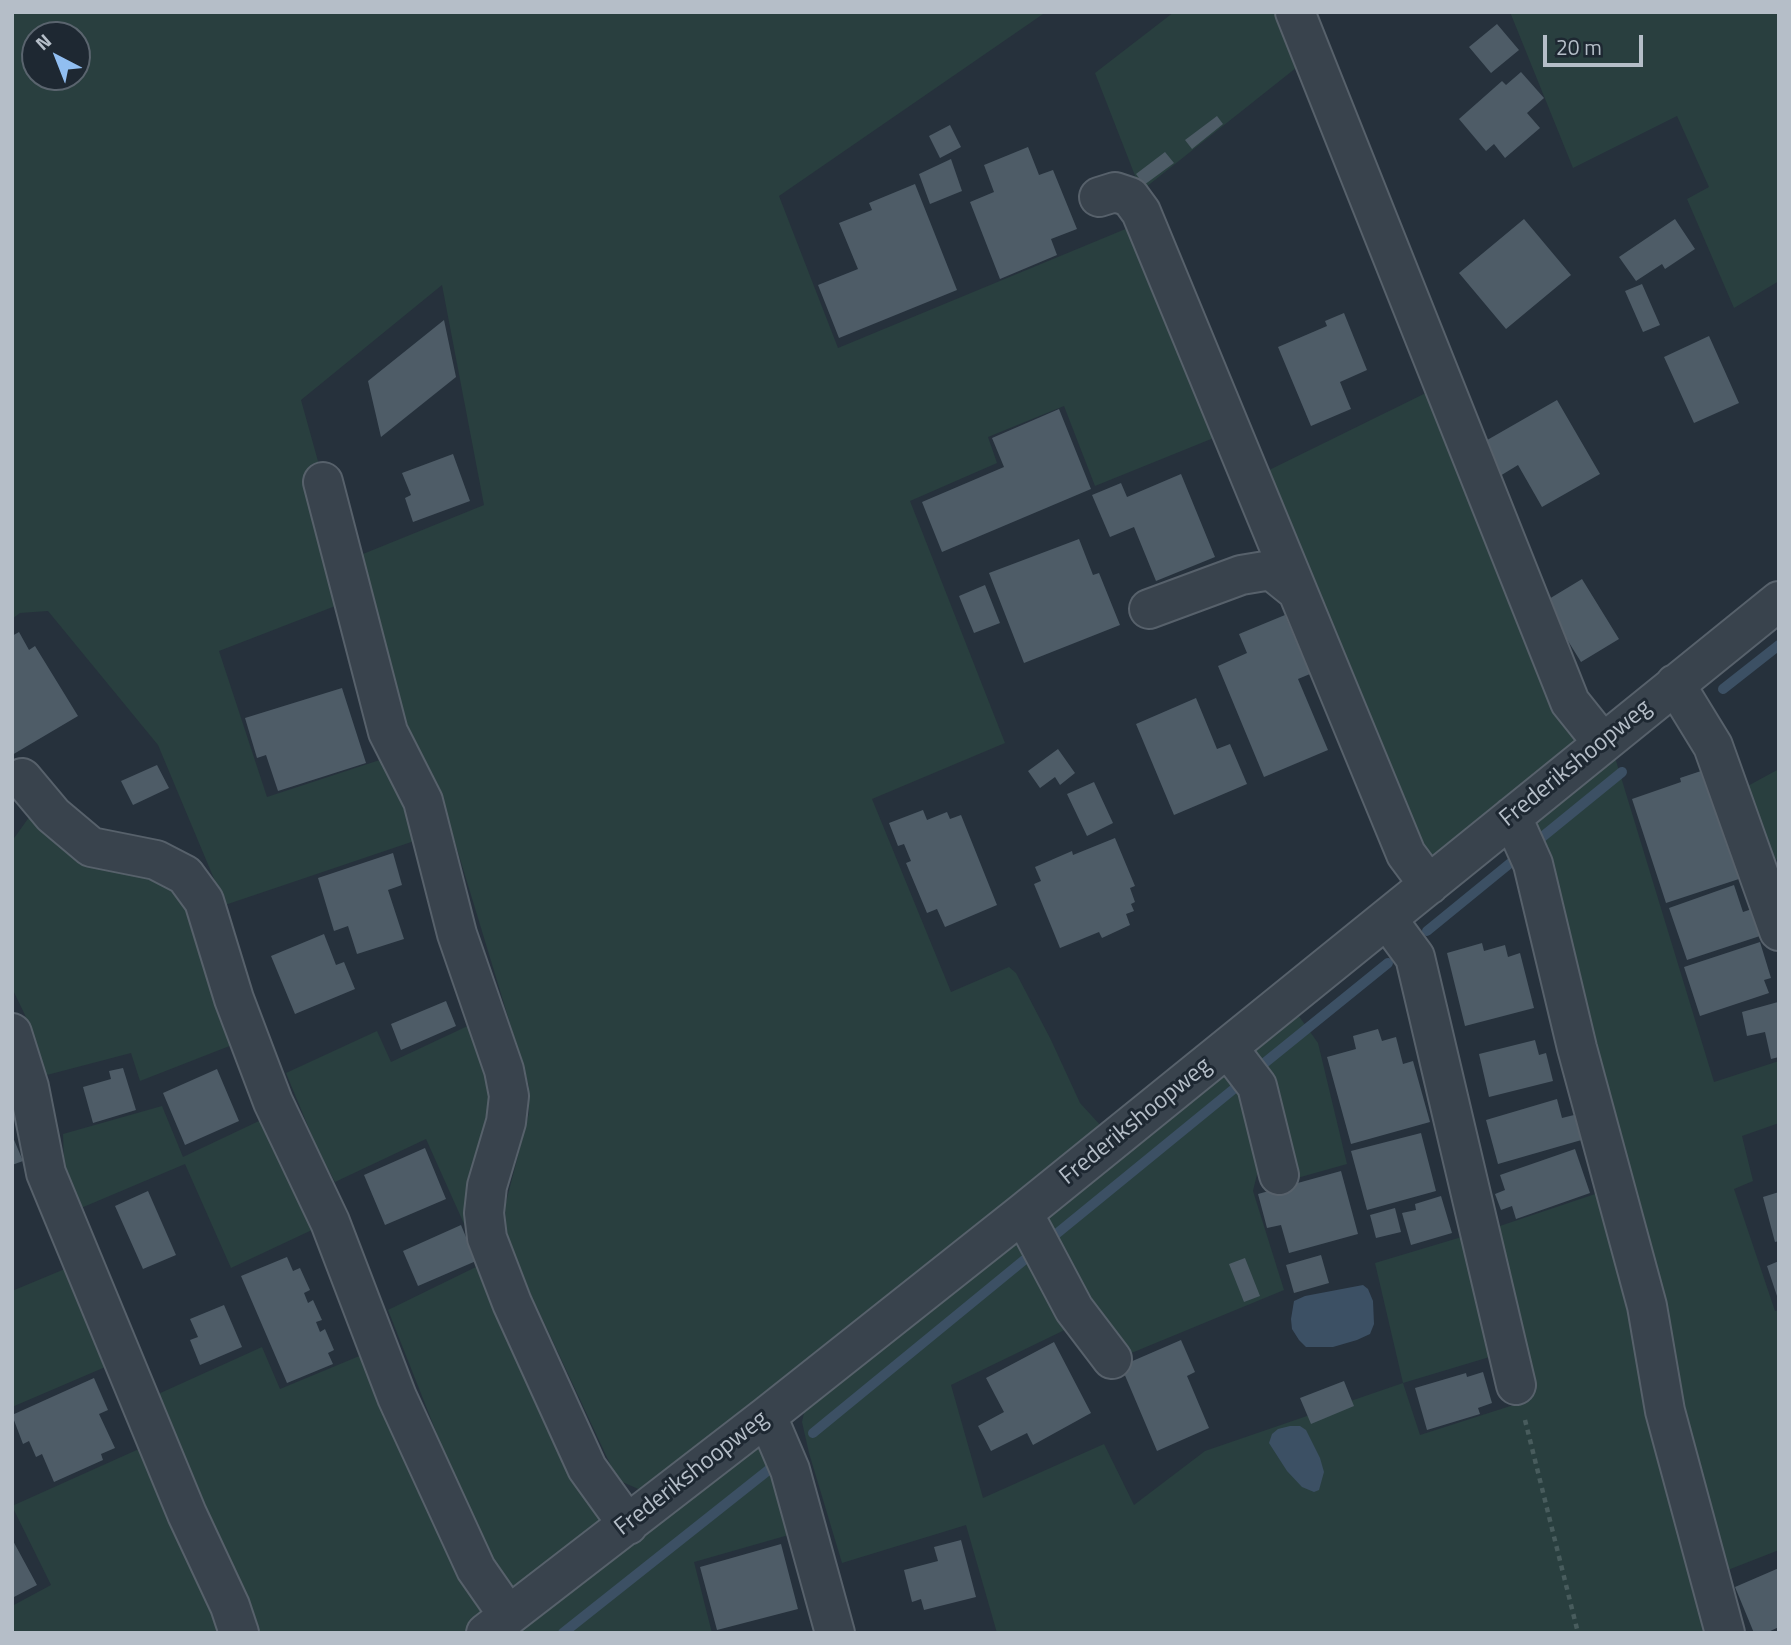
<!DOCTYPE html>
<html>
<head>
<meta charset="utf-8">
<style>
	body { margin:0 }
	#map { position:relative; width:1791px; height:1645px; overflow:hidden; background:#26313c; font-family:"Titillium Web",sans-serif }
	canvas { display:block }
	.frame { position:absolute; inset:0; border:14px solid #b5bec8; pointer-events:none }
	.north { position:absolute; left:21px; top:21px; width:70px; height:70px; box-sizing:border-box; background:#1e2832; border:2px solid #5a646e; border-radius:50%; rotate:318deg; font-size:19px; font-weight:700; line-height:28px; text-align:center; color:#b5bec8 }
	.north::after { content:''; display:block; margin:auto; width:24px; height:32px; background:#91bef1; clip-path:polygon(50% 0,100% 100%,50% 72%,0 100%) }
	.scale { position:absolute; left:1543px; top:35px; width:100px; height:32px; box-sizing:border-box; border:4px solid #b5bec8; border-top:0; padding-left:9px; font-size:21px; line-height:24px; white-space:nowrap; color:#b5bec8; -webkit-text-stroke:5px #1e2832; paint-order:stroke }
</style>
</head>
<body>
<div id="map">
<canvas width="1791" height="1645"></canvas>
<div class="frame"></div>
<div class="north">N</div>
<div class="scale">20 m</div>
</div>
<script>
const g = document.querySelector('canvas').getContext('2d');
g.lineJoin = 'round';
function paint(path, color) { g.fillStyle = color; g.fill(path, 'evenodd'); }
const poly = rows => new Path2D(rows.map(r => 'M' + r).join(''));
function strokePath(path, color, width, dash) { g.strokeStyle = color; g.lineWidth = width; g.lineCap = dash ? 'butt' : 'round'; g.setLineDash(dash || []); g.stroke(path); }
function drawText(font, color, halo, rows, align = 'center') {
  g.font = font + ' "Titillium Web",sans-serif'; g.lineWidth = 6; g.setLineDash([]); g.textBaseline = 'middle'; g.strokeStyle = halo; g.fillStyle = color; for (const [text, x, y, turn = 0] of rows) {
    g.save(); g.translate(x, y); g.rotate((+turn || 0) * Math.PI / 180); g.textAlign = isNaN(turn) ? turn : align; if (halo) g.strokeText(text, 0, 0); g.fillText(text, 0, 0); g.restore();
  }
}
paint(poly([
	[12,12,1046,12,779,196,838,348,1140,223,1226,433,1095,486,1064,406,988,437,997,463,910,501,1005,743,872,799,951,992,1009,967,1016,973,1051,1040,1080,1103,1102,1127,643,1491,620,1481,611,1466,520,1271,506,1230,505,1206,529,1113,529,1086,437,783,408,733,358,556,484,505,442,285,301,400,356,598,219,651,267,797,401,753,435,834,225,905,158,745,48,611,20,613,12,619],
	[35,35,77,35,77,77,35,77],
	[1174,12,1286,12,1306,60,1141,191,1095,73],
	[1510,12,1779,12,1779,281,1734,308,1687,199,1709,187,1677,116,1573,168],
	[1438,387,1579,741,1428,864,1259,475],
	[1613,751,1714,1082,1779,1061,1779,1123,1742,1136,1753,1181,1734,1189,1775,1311,1779,1310,1779,1550,1715,1575,1528,824],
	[1779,769,1779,858,1770,863,1744,788],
	[40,802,179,875,250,1038,140,1081,131,1053,43,1076,25,1015,12,988,12,841],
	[1296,1012,1318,1043,1347,1164,1290,1180,1248,1050],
	[491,1015,491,1227,616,1509,518,1590,508,1589,489,1566,388,1310,482,1264,426,1139,335,1182,317,1148,286,1073,377,1031,391,1062],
	[1229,1065,1264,1145,1253,1191,1284,1290,1129,1354,1082,1308,1040,1214],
	[162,1106,183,1157,278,1112,329,1222,231,1268,185,1164,81,1208,64,1163,63,1134],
	[1610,1189,1719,1633,997,1633,966,1525,842,1563,809,1453,802,1422,805,1408,1025,1228,1077,1324,951,1385,983,1498,1104,1444,1134,1505,1205,1451,1403,1383,1375,1263,1475,1233,1503,1353,1403,1383,1420,1435,1526,1401,1485,1231],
	[84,1261,124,1359,12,1407,12,1291],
	[262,1347,280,1389,381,1347,491,1605,470,1633,258,1633,254,1616,156,1395],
	[764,1435,806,1530,694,1562,712,1633,516,1633],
	[159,1440,239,1633,12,1633,12,1606,51,1585,12,1506]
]), '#293f3f');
paint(poly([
	[1363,1285,1368,1289,1373,1301,1374,1324,1370,1334,1357,1340,1333,1347,1306,1347,1299,1340,1292,1329,1291,1319,1294,1301,1305,1296],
	[1290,1426,1300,1426,1306,1430,1320,1458,1324,1472,1319,1490,1314,1492,1302,1487,1287,1471,1269,1443,1272,1434,1278,1429]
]), '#3c5064');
strokePath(poly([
	[1723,689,1779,645],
	[1536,842,1622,772],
	[1427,931,1514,860],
	[1262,1065,1388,963],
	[1055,1235,1235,1088],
	[813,1433,1029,1256],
	[563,1633,771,1468]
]), '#3c5064', 10);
paint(poly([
	[1497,24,1519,50,1491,73,1469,47],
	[1521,72,1544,98,1527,113,1540,128,1505,158,1494,144,1486,151,1459,119,1502,81,1506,85],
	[1217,116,1223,124,1192,149,1185,140],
	[950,125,961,147,940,158,929,136],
	[1028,147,1039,175,1053,170,1077,229,1051,239,1057,255,1000,279,970,202,994,192,984,165],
	[1165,152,1174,163,1144,185,1136,174],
	[951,159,962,191,930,204,919,174],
	[915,184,957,290,839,338,818,285,858,269,839,223,872,210,869,203],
	[1524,219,1571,275,1506,329,1459,273],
	[1675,219,1695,249,1665,269,1662,264,1636,281,1619,257],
	[1642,284,1660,325,1643,332,1625,291],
	[1344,313,1367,370,1340,382,1351,409,1311,426,1278,347,1327,326,1325,321],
	[444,320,456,377,381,437,368,381],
	[1709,336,1739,403,1694,423,1664,357],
	[1557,400,1600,474,1542,507,1518,465,1500,476,1482,443],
	[1059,409,1091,489,942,552,922,502,1004,467,992,438],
	[453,454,470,501,413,522,405,498,411,495,402,473],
	[1181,474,1215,557,1156,581,1134,527,1110,537,1092,495,1121,483,1127,497],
	[1079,539,1093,575,1099,573,1120,625,1024,663,989,573],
	[1582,579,1619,639,1581,662,1544,602],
	[985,585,1000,623,974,633,959,596],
	[1285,615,1310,674,1298,679,1328,750,1264,777,1218,666,1247,653,1239,634],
	[19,632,29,650,35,646,78,716,12,755,12,636],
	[342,688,366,763,278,791,266,755,257,758,245,718],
	[1196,698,1217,749,1230,744,1247,784,1174,815,1136,724],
	[1058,749,1075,773,1060,785,1055,777,1040,788,1028,771],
	[157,765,169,788,133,805,121,781],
	[1710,768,1745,877,1666,903,1632,799,1681,782,1680,778],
	[1094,782,1113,823,1087,836,1067,794],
	[923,810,927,820,947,812,950,819,961,815,997,905,945,927,937,909,927,913,906,863,911,861,904,844,898,846,889,823],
	[1115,838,1135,886,1130,888,1135,902,1131,904,1134,911,1126,914,1130,925,1102,938,1099,932,1060,948,1034,884,1041,881,1035,867,1072,851,1073,855],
	[393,853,402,885,388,890,404,939,357,954,348,926,334,931,318,878],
	[1734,885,1743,912,1755,908,1763,935,1687,960,1669,908],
	[324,934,336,965,344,962,355,989,295,1014,271,956],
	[1760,942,1771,978,1764,980,1769,993,1700,1016,1684,967],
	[1482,943,1484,951,1505,945,1508,957,1520,953,1534,1008,1465,1026,1447,953],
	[446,1001,456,1026,401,1050,391,1024],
	[1778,1002,1779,1057,1771,1059,1765,1032,1747,1036,1742,1012],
	[1378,1029,1382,1041,1396,1037,1403,1064,1413,1061,1430,1122,1351,1144,1327,1057,1356,1049,1353,1036],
	[1535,1040,1539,1055,1546,1053,1553,1081,1489,1097,1479,1054],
	[123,1068,136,1110,93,1123,83,1087,111,1079,109,1071],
	[217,1069,239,1121,185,1145,163,1093],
	[1557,1099,1562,1118,1578,1114,1585,1139,1498,1164,1486,1120],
	[1421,1133,1436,1191,1367,1210,1351,1151],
	[12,1135,23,1161,12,1165],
	[425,1148,446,1199,385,1225,364,1175],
	[1575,1149,1590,1193,1516,1219,1512,1206,1501,1210,1495,1194,1505,1190,1500,1175],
	[1341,1171,1358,1234,1289,1253,1281,1225,1267,1228,1258,1194],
	[148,1191,176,1255,143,1269,115,1206],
	[1779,1192,1779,1241,1775,1242,1763,1197],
	[1441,1196,1452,1233,1411,1245,1402,1213,1416,1210,1415,1204],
	[1395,1208,1401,1232,1376,1238,1370,1215],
	[461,1225,476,1261,418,1286,403,1251],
	[1321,1255,1329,1283,1294,1293,1286,1265],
	[287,1257,293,1271,300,1268,310,1290,304,1293,308,1303,313,1300,322,1320,316,1322,320,1332,325,1329,334,1350,328,1353,333,1364,287,1383,241,1276],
	[1245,1258,1260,1296,1244,1302,1229,1264],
	[1779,1261,1779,1299,1778,1299,1767,1266],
	[224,1305,242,1347,200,1365,190,1340,198,1337,190,1319],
	[1181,1340,1195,1372,1187,1376,1209,1428,1157,1451,1121,1366],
	[1054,1342,1091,1413,1033,1445,1027,1433,991,1451,978,1426,1004,1412,986,1378],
	[1483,1372,1492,1403,1478,1408,1480,1414,1427,1430,1415,1388,1466,1373,1467,1377],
	[94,1378,108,1410,99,1414,115,1448,101,1454,103,1460,54,1482,42,1454,36,1457,29,1441,23,1444,12,1415],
	[1344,1381,1354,1406,1311,1424,1300,1398],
	[12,1539,37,1585,12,1598],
	[961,1540,976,1597,924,1610,921,1599,912,1602,904,1570,938,1561,934,1547],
	[781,1544,798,1609,717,1630,700,1567],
	[1779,1568,1779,1627,1766,1633,1754,1633,1735,1587]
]), '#4e5c67');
const minor = poly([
	[1295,12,1570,702,1602,742],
	[1099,197,1115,192,1130,197,1141,212,1406,854,1429,885],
	[323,482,388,732,423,801,457,934,504,1070,509,1096,506,1122,487,1186,484,1213,487,1238,512,1303,587,1468,628,1525],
	[1149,609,1241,575,1271,570,1297,591],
	[1675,684,1713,746,1779,931],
	[22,778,53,815,91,847,156,860,185,875,204,901,234,999,273,1102,330,1222,397,1397,476,1569,508,1615],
	[1512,817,1533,864,1577,1048,1647,1306,1665,1411,1725,1633],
	[1387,919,1415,957,1516,1385],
	[12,1033,29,1087,46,1173,187,1514,230,1606,239,1633],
	[1228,1048,1257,1086,1279,1175],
	[1023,1213,1074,1309,1112,1359],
	[767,1416,790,1470,835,1633],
	[486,1633,767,1416,1023,1213,1779,601]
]);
strokePath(minor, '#57616b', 42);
strokePath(poly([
	[1525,1420,1578,1633]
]), '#485c5d', 4.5, [5, 5]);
strokePath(minor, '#39434d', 38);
drawText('24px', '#b5bec8', '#1e2832', [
	["Frederikshoopweg",1576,764,-39],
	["Frederikshoopweg",1136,1122,-39],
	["Frederikshoopweg",692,1474,-38]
]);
</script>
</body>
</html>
